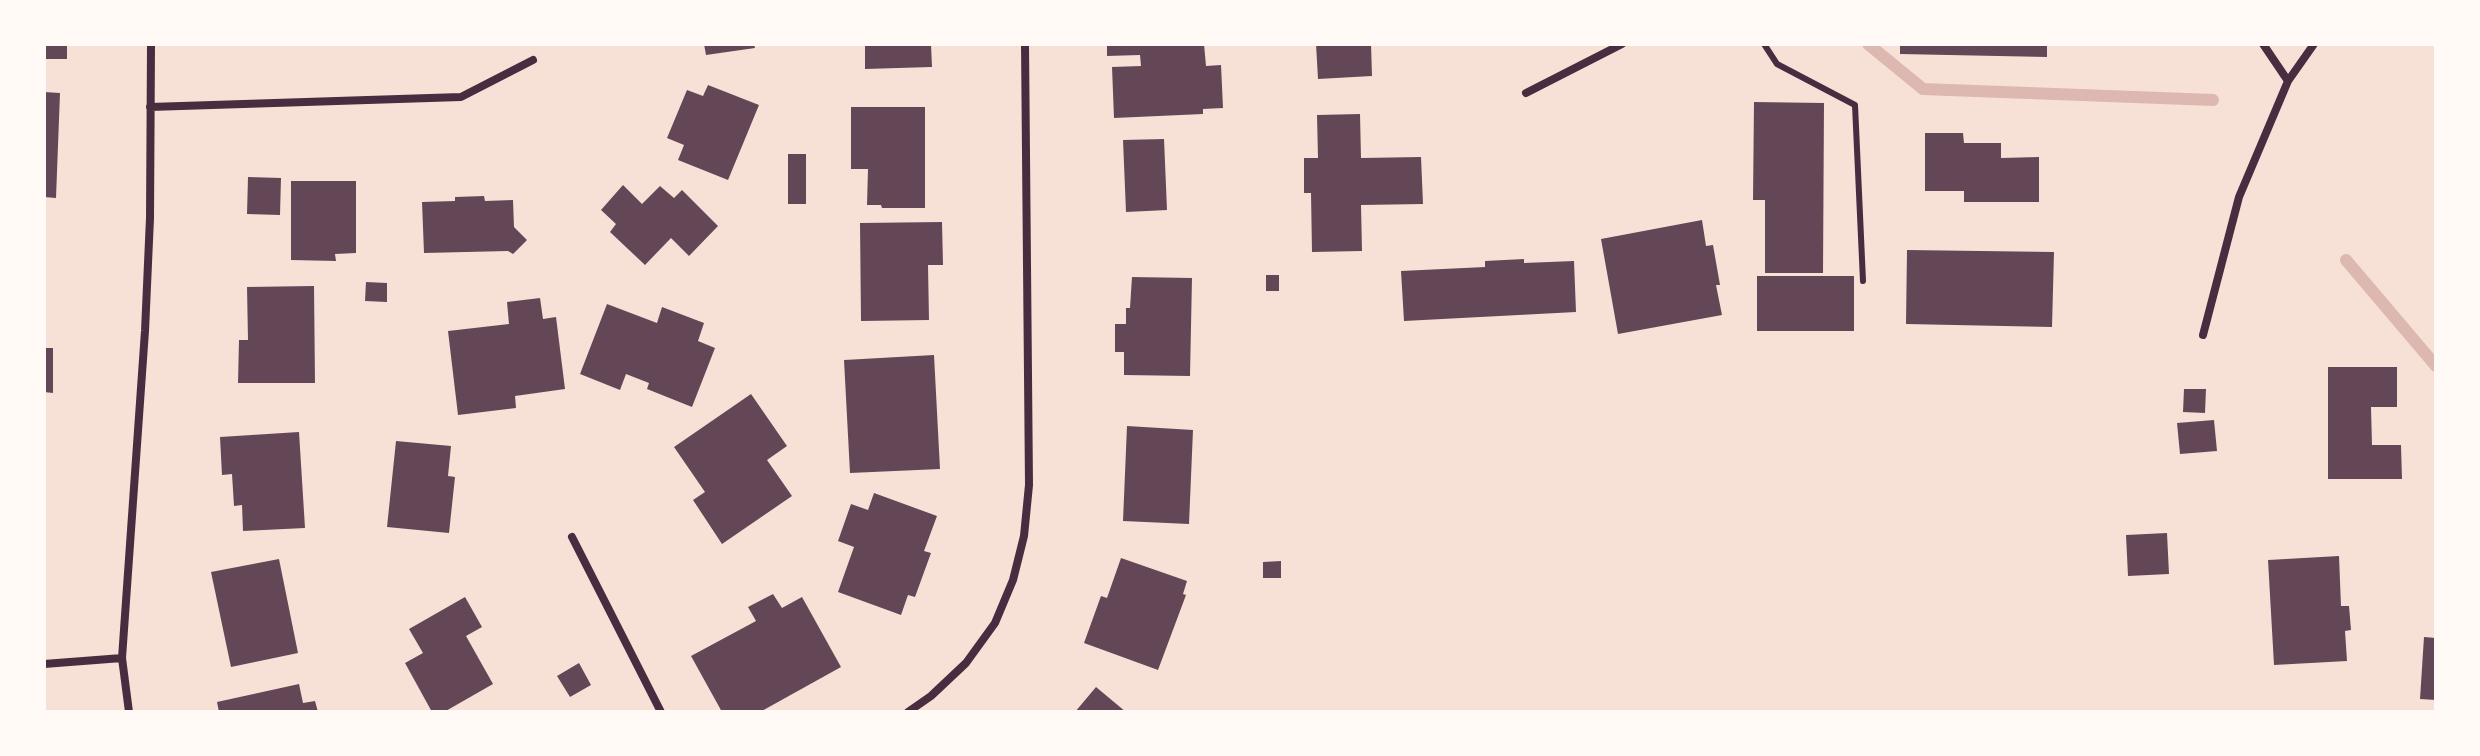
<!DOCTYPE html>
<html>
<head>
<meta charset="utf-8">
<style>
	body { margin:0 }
	#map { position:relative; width:2480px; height:756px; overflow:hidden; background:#f7e1d7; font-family:Figtree,sans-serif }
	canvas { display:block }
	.frame { position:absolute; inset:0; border:46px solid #fffaf5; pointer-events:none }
</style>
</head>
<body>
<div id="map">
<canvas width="2480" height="756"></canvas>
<div class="frame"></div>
</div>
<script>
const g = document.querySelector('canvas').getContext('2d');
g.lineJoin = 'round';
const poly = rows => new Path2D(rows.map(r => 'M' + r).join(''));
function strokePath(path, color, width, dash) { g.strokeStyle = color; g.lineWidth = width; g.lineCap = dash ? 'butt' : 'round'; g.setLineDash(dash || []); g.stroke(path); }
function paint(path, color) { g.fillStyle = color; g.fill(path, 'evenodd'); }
strokePath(poly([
	[1868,44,1923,89,2213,100],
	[2346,260,2436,366]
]), '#dcb8b0', 12);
paint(poly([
	[44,44,67,44,67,59,44,59],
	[704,44,754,44,755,48,706,55],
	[865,44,931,44,932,67,865,69],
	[1107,44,1204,44,1206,66,1221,65,1223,108,1203,109,1203,114,1114,118,1112,67,1141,66,1140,55,1107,56],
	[1316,44,1371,44,1372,76,1318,79],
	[1900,44,2047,44,2047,57,1900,54],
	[708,85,759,105,728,180,678,160,684,145,667,138,687,90,703,96],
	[44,92,60,93,56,198,44,197],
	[1754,102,1824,103,1823,273,1765,273,1765,200,1753,200],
	[851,107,925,107,925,208,882,208,881,205,867,205,868,169,851,169],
	[1360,114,1361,158,1421,157,1423,204,1361,205,1362,251,1312,252,1311,193,1304,193,1304,158,1318,158,1317,115],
	[1925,133,1963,133,1964,143,2001,143,2001,158,2039,157,2039,202,1964,202,1964,191,1925,191],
	[1164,139,1167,210,1126,212,1123,140],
	[788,154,806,154,806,204,788,204],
	[248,177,281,178,280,215,247,214],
	[291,181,356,181,356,253,335,254,336,261,291,260],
	[623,185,642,204,660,186,674,198,682,190,718,226,689,256,671,238,645,265,610,232,616,224,601,210],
	[484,196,485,201,513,200,514,227,527,240,513,254,508,251,424,253,422,202,455,201,455,197],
	[1702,220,1706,246,1713,245,1720,285,1716,285,1722,315,1618,334,1601,239],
	[942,222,943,265,928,265,929,320,861,321,860,223],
	[1907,250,2054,252,2052,327,1906,324],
	[1524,259,1524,263,1574,261,1576,312,1404,321,1401,271,1485,267,1485,261],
	[1266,275,1279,275,1279,291,1266,291],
	[1757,276,1854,276,1854,331,1757,331],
	[1132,277,1192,278,1190,376,1124,375,1124,352,1115,352,1115,324,1126,324,1126,308,1130,308],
	[366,282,387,283,387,302,365,301],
	[314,286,315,383,238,383,239,340,248,340,247,287],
	[540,298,543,319,556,317,565,389,515,396,516,408,458,415,448,331,509,324,507,302],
	[607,304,657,323,662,307,704,323,698,341,715,348,692,407,647,389,649,383,626,374,620,390,580,374],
	[44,348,53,348,53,393,44,392],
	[934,355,940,469,850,473,844,360],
	[2328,367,2397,367,2397,407,2371,407,2372,445,2401,445,2402,479,2328,479],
	[2184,389,2206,389,2205,413,2183,412],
	[751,394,787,446,767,460,792,496,722,544,693,500,705,492,674,447],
	[2214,420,2217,451,2180,454,2177,423],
	[1127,426,1193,430,1189,524,1123,521],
	[299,432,305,528,243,531,242,505,234,506,232,474,222,475,220,437],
	[396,441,451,446,448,476,455,477,449,533,387,527],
	[874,493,937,516,924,551,931,553,915,597,908,595,901,615,838,592,854,547,838,541,851,504,868,510],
	[2167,533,2169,574,2128,576,2126,535],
	[2339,556,2341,606,2349,606,2351,630,2345,631,2347,661,2274,665,2268,560],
	[1121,558,1187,581,1183,594,1186,595,1158,670,1084,643,1101,596,1107,598],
	[279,559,298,653,231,667,211,572],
	[1281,561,1281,578,1263,578,1263,562],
	[773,594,782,608,802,597,841,667,760,712,722,712,691,656,756,621,748,607],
	[465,597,482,627,466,636,493,684,444,712,432,712,405,663,423,653,409,629],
	[2424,637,2436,638,2436,700,2420,699],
	[579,663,591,685,570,697,557,676],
	[299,684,303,703,315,701,318,712,219,712,217,702],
	[1096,687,1126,712,1075,712]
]), '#644757');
strokePath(poly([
	[1764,44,1777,64,1855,105,1863,281]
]), '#4a2c40', 6);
strokePath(poly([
	[2263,44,2288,81],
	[1526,93,1622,44],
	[150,107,461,97,533,60],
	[2203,335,2239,197,2288,81,2314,44],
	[572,537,661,712],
	[44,664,122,658],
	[129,712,122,658,145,331,150,218,151,44],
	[908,712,931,696,966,663,995,623,1013,580,1024,536,1029,485,1025,44]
]), '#4a2c40', 8);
</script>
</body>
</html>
